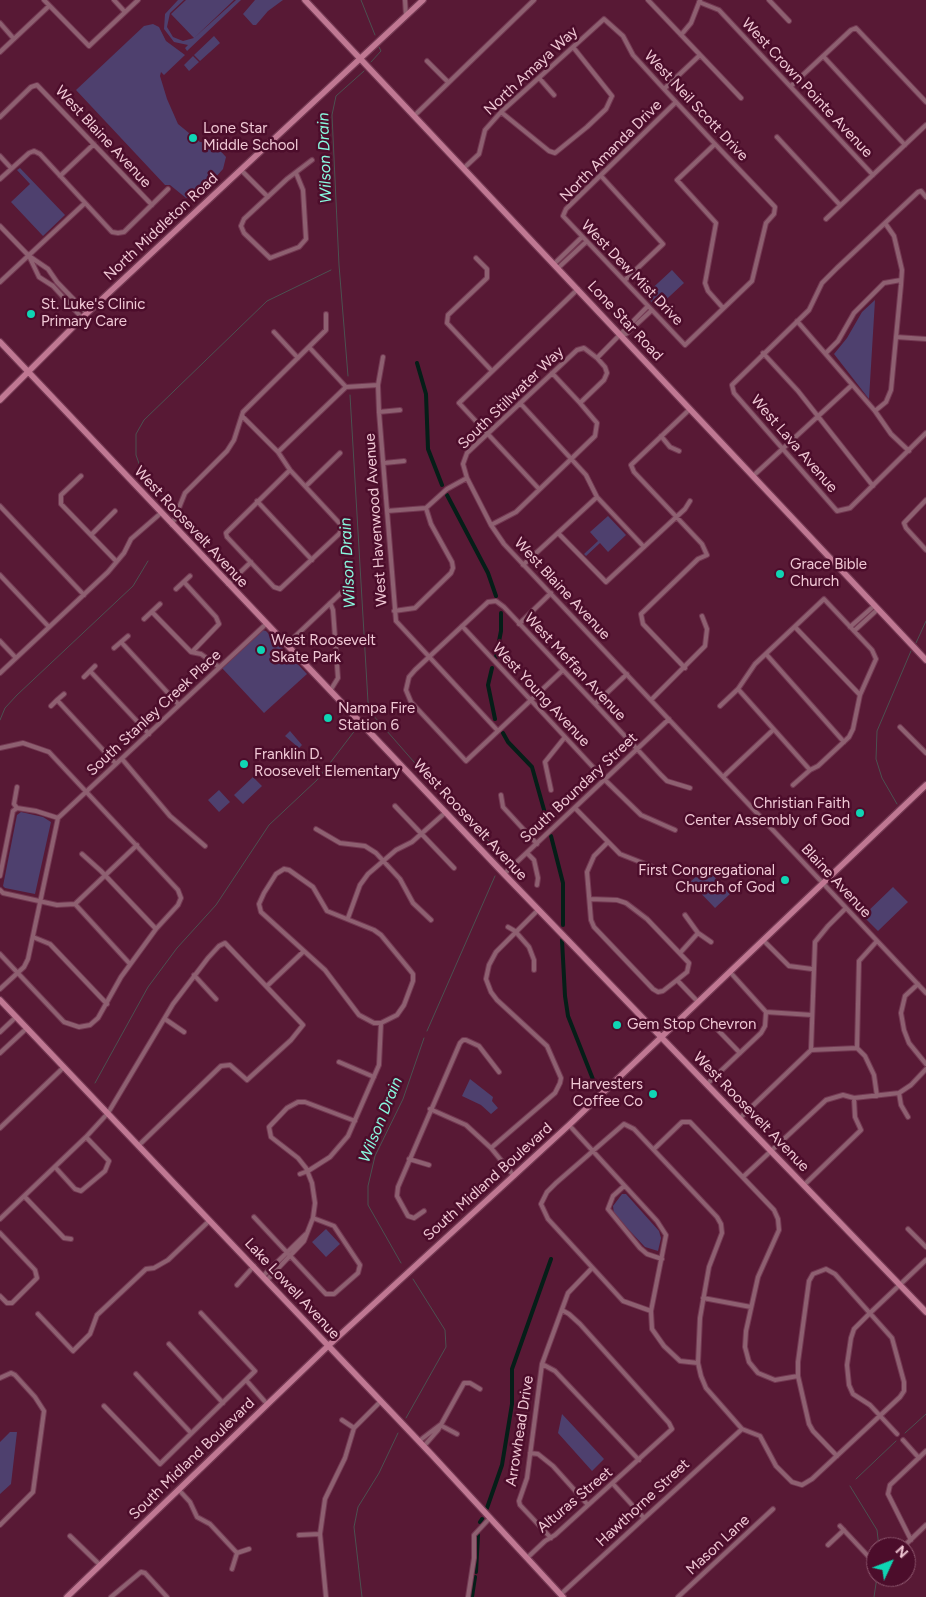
<!DOCTYPE html>
<html>
<head>
<meta charset="utf-8">
<style>
	body { margin:0 }
	#map { position:relative; width:926px; height:1597px; overflow:hidden; background:#581935; font-family:Figtree,sans-serif }
	canvas { display:block }
	.north { position:absolute; left:866px; top:1537px; width:50px; height:50px; box-sizing:border-box; background:#4c0d2b; border:1px solid #8e586f; border-radius:50%; rotate:47deg; font-size:14px; font-weight:700; line-height:20px; text-align:center; color:#f0c8d5 }
	.north::after { content:''; display:block; margin:auto; width:18px; height:22px; background:#0fd5b4; clip-path:polygon(50% 0,100% 100%,50% 72%,0 100%) }
</style>
</head>
<body>
<div id="map">
<canvas width="926" height="1597"></canvas>
<div class="north">N</div>
</div>
<script>
const g = document.querySelector('canvas').getContext('2d');
g.lineJoin = 'round';
function paint(path, color) { g.fillStyle = color; g.fill(path, 'evenodd'); }
const poly = rows => new Path2D(rows.map(r => 'M' + r).join(''));
function strokePath(path, color, width, dash) { g.strokeStyle = color; g.lineWidth = width; g.lineCap = dash ? 'butt' : 'round'; g.setLineDash(dash || []); g.stroke(path); }
function drawText(font, color, halo, rows, align = 'center') {
  g.font = font + ' Figtree,sans-serif'; g.lineWidth = 5; g.setLineDash([]); g.textBaseline = 'middle'; g.strokeStyle = halo; g.fillStyle = color; for (const [text, x, y, turn = 0] of rows) {
    g.save(); g.translate(x, y); g.rotate((+turn || 0) * Math.PI / 180); g.textAlign = isNaN(turn) ? turn : align; if (halo) g.strokeText(text, 0, 0); g.fillText(text, 0, 0); g.restore();
  }
}
paint(poly([
	[178,0,184,0,170,13,167,27,173,37,183,41,194,38,171,14,186,0,234,0,194,38,236,0,241,0,187,51,185,48,188,45,174,42,164,29,165,14],
	[255,0,283,0,268,11,256,25,253,25,243,14],
	[153,24,159,27,166,41,185,55,164,75,161,72,160,76,167,99,178,124,200,142,213,143,226,157,223,169,198,197,186,198,170,185,165,185,76,90,144,26],
	[214,36,220,43,200,61,194,55],
	[193,56,199,62,189,71,184,65],
	[20,168,65,215,43,236,11,202,30,184,17,170],
	[672,270,684,283,657,308,645,295],
	[875,300,869,399,834,354,847,338,862,312],
	[608,516,626,535,608,552,600,543,586,556,584,554,598,541,590,532],
	[262,630,266,631,307,674,264,713,222,668],
	[290,731,302,745,299,748,285,736],
	[253,777,262,786,243,804,234,795],
	[219,790,230,802,219,812,208,800],
	[21,812,43,817,51,822,35,894,5,888,3,886,17,815],
	[706,868,730,894,715,908,690,882],
	[893,887,908,902,878,931,863,916],
	[470,1079,493,1097,492,1101,498,1108,491,1114,481,1105,462,1096],
	[622,1194,626,1194,659,1231,661,1238,658,1251,645,1247,614,1214,613,1206],
	[326,1229,340,1244,326,1257,312,1242],
	[562,1414,604,1459,592,1471,558,1433],
	[10,1432,17,1432,11,1484,0,1494,0,1442]
]), '#4e406e');
strokePath(poly([
	[361,0,375,35],
	[371,62,381,51,379,47],
	[348,376,339,265,332,115,336,96,364,71],
	[350,395,368,702,372,714,435,786,489,841,501,861],
	[170,511,165,499,142,472,136,455,136,434,144,420,267,301,331,270],
	[916,643,926,621],
	[0,720,5,708,17,695,133,586,148,561],
	[897,804,882,778,876,759,877,731,911,651],
	[427,1031,495,876],
	[95,1083,148,987,177,948,216,905,269,825,317,780,356,729],
	[401,1263,368,1205,368,1186,375,1156,403,1099,424,1038],
	[406,1418,446,1347,445,1330,413,1279],
	[905,1433,926,1414],
	[856,1479,896,1441],
	[850,1486,877,1530,879,1547],
	[362,1597,354,1527,358,1507,379,1473,398,1433],
	[874,1597,877,1577]
]), '#4c5151', 1);
strokePath(poly([
	[417,363,426,394,428,449,442,485],
	[447,495,488,573,496,596],
	[496,657,501,631,501,613],
	[492,668,488,685,495,719],
	[503,733,508,742,532,767,548,824],
	[551,836,563,883,563,925],
	[562,940,565,996,568,1016,596,1087],
	[487,1508,502,1465,512,1404,512,1369,551,1259],
	[480,1522,482,1519],
	[476,1572,478,1535],
	[472,1597,475,1577]
]), '#051e18', 4);
const street = poly([
	[44,0,89,46,138,0],
	[114,0,125,12],
	[405,0,406,16],
	[648,0,741,98],
	[769,0,789,21],
	[699,2,719,10,873,175],
	[0,23,14,39],
	[681,35,691,23,700,0],
	[0,52,49,6],
	[823,56,905,145],
	[427,61,448,82],
	[540,79,554,95],
	[791,86,851,30,856,28,926,102],
	[664,89,700,55],
	[501,112,549,151,555,153,587,127,606,109,612,96,573,47],
	[414,116,534,0],
	[0,117,31,87,37,85,152,205],
	[777,137,840,205],
	[715,144,677,180,716,223,705,283,708,291,723,308],
	[0,156,11,168],
	[464,168,479,154,485,130,501,112,604,19,623,36,633,55,664,89,676,102,715,144,775,207,774,214,766,223,752,281,685,345,563,216,566,209,676,102],
	[241,170,268,197],
	[296,173,303,190,306,239,299,247,270,258,244,233,241,226,244,219,287,179,312,160],
	[60,176,94,144],
	[602,177,663,244,625,280],
	[0,179,29,153,34,151,40,154,112,232,118,233,124,232,168,189],
	[926,197,921,191,918,192,837,268,822,283,809,310,732,385,734,393,837,511,850,508,926,433],
	[826,219,926,125],
	[0,226,29,256],
	[476,258,487,269,487,278,448,315,447,323,492,371],
	[554,264,582,237],
	[558,268,586,242],
	[0,282,85,203],
	[648,306,597,358,584,348,577,350,467,453,463,464,467,478,491,525,504,544,926,993],
	[82,318,53,286,39,277,29,256,48,269,57,282,87,313],
	[797,321,875,411,891,434,909,451],
	[274,332,298,358],
	[620,335,626,334,652,310],
	[896,337,926,339],
	[309,347,346,387],
	[763,353,798,391,873,486],
	[826,353,838,341,854,313,884,283,901,280],
	[383,357,378,385,379,412,396,621,498,731],
	[552,373,580,403],
	[520,403,586,475,597,497,644,547],
	[875,411,886,402,891,390,901,285,902,270,894,236,885,223],
	[379,412,400,410],
	[242,416,278,452,290,470,343,527,339,534,280,589,274,587,227,537,226,533,290,470],
	[661,436,670,447,679,451],
	[278,452,346,387,378,385],
	[384,463,404,461],
	[81,476,61,495,61,504,116,561],
	[753,476,852,385],
	[306,486,340,453],
	[539,489,459,403,578,289],
	[926,500,904,523,906,528,926,550],
	[257,501,312,560],
	[0,506,84,595],
	[387,511,426,508,447,489,467,478],
	[172,525,185,493,227,451,234,440,243,412,326,330,326,314],
	[491,525,516,512,595,436,597,423,580,403,604,380,607,373,605,367,597,358],
	[558,533,606,582,685,509,690,501],
	[91,535,115,511],
	[523,565,597,497],
	[0,575,49,627],
	[184,582,216,617,219,624,192,652],
	[228,584,251,562],
	[176,589,190,576],
	[394,611,415,608,451,573,453,568,452,562,431,524,426,508],
	[152,612,191,652,201,654,219,667],
	[144,619,160,604],
	[519,624,551,593],
	[462,626,605,780,641,815,675,830],
	[795,627,860,695],
	[850,627,875,605],
	[854,631,878,609],
	[0,641,16,658],
	[121,642,179,705],
	[286,645,343,591],
	[114,648,128,636],
	[766,654,844,742],
	[95,666,90,671,149,734],
	[685,668,643,624,641,614,698,559,707,555,702,544,634,472,631,465,690,409],
	[563,670,466,761,411,702,406,690,409,677,415,670,488,602,496,601,504,607,563,670,595,704,637,749,660,774,667,781,690,788],
	[0,673,108,572,124,553,131,539,161,513],
	[84,677,90,671],
	[738,689,810,770],
	[330,691,338,678,333,610,330,603],
	[64,694,57,700,116,764],
	[651,700,705,646,707,629,702,616],
	[595,704,627,674],
	[51,706,57,700],
	[720,706,738,689,755,664,824,599,872,650,876,659,860,695,853,729,849,737,818,766,810,770,793,785],
	[900,727,926,753],
	[0,748,23,743,49,752,178,890,181,898,178,905,156,929,121,977,98,1018,90,1025,79,1027,64,1022,0,954],
	[122,759,170,816,205,846],
	[723,777,773,730],
	[551,790,545,762,565,737],
	[501,795,503,807,537,844],
	[395,806,454,868],
	[17,808,14,804,17,787],
	[575,808,620,854,653,867],
	[316,829,340,843,365,846,376,853,400,879,413,903,431,920],
	[607,843,594,856,587,872,591,920,594,927,653,989,658,992,663,991,677,980,698,1002],
	[527,853,534,860,538,878,537,885],
	[82,854,101,871,156,929],
	[284,869,289,870,313,887,327,911,374,930,381,935,409,969,413,974,413,981,404,1005,397,1015,381,1023,374,1023,359,1015,325,970,261,912,259,904,264,893,276,874,284,869],
	[504,874,669,719],
	[0,876,13,811,17,808,36,811,58,818],
	[0,890,3,893,57,905,75,904,137,845],
	[590,899,617,900,626,903,647,919,689,963,687,972,677,980],
	[75,904,130,964],
	[685,915,698,933,711,942],
	[348,918,360,885,368,874,396,850,412,842,446,812],
	[508,927,515,931,529,947,534,960,534,970],
	[33,937,50,944,107,1004],
	[764,941,789,966,812,969],
	[680,953,698,933],
	[730,972,766,1012,812,1015],
	[194,975,216,999],
	[918,984,905,996,901,1013,904,1030,909,1043,926,1064],
	[267,986,304,951],
	[0,989,24,967,28,959,58,818,266,624],
	[165,1019,184,1032],
	[715,1027,740,1053],
	[0,1032,16,1017],
	[811,1050,857,1048],
	[0,1053,27,1028],
	[339,1062,374,1077],
	[707,1084,761,1033,765,1026,766,1012],
	[899,1093,901,1105,908,1117],
	[877,1096,874,1075,865,1056,857,1048,859,961,877,941],
	[430,1109,466,1125,491,1148,514,1176],
	[740,1118,811,1050,815,942,828,926,846,908],
	[569,1125,657,1221,666,1235,651,1311,652,1329,664,1346,680,1361,698,1363],
	[0,1128,64,1067],
	[491,1148,555,1093,560,1083,561,1078,547,1046,497,1000,491,992,486,979,489,965,496,952,538,910],
	[654,1149,682,1122,690,1122,774,1210,778,1219,779,1230,758,1277,746,1331,745,1347,749,1362,758,1373,775,1380,798,1376],
	[409,1159,429,1165],
	[55,1167,75,1189,81,1191,105,1171,109,1161,86,1137],
	[300,1174,308,1171,330,1157,348,1136,379,1065,381,1023],
	[743,1177,826,1100,843,1095,854,1098,899,1093,911,1085,926,1069],
	[804,1185,861,1130,855,1117,854,1098],
	[624,1186,613,1196,608,1209,640,1248,647,1254,662,1259],
	[24,1196,64,1238,71,1239],
	[424,1211,414,1218,408,1216,397,1196,398,1187,460,1043,463,1040,466,1040,479,1046,499,1072],
	[254,1217,323,1291,326,1294,334,1294,358,1273,360,1265,334,1226,313,1218],
	[0,1219,86,1137,108,1113,173,1004,208,958,219,946,225,943,303,1025,291,1040,247,1080,230,1065,221,1066,138,1146],
	[908,1229,926,1247],
	[0,1233,35,1270,37,1278,12,1303,7,1303,0,1296],
	[263,1276,306,1234],
	[267,1280,304,1241,313,1218,315,1203,312,1183,306,1168,298,1158,271,1137,269,1127,287,1108,298,1102,305,1102,355,1121],
	[237,1285,254,1266],
	[703,1298,751,1307],
	[651,1311,623,1301,548,1219,541,1204,547,1192,556,1183,624,1124,634,1129,717,1217,721,1224,722,1233,709,1267,700,1318,698,1363,701,1376,706,1388,742,1429,760,1436,776,1466,792,1482,802,1485,812,1479,900,1397,904,1391,904,1382,892,1338,835,1274,826,1269,813,1274,809,1281,798,1362,798,1376,809,1424,813,1431,837,1456],
	[38,1314,73,1351,90,1334,97,1315,146,1269,154,1268,168,1260,209,1221],
	[169,1344,223,1403],
	[542,1364,555,1371,639,1460],
	[136,1374,191,1433],
	[0,1378,11,1373,15,1375,35,1397,44,1411,33,1492,0,1525],
	[246,1380,267,1404],
	[104,1406,160,1464,255,1371,201,1313],
	[342,1420,354,1428],
	[440,1425,457,1434],
	[897,1434,870,1405,853,1394,849,1385,847,1365,851,1338,854,1329,870,1313,926,1260],
	[903,1440,919,1458],
	[419,1441,440,1425],
	[424,1446,438,1430,464,1383,470,1383,480,1389],
	[530,1453,538,1454,553,1466,588,1505],
	[613,1484,644,1518],
	[179,1490,190,1502,197,1517,210,1524,237,1553],
	[840,1526,868,1556,876,1561],
	[299,1535,320,1534],
	[70,1536,100,1565],
	[551,1538,520,1505,519,1501,527,1478,542,1364,568,1293,592,1268],
	[911,1540,888,1494,890,1485,926,1451],
	[828,1545,844,1530],
	[903,1547,926,1525],
	[237,1553,249,1549],
	[527,1558,545,1541,555,1535,672,1429,669,1423,580,1324,569,1314,562,1310],
	[232,1569,237,1553],
	[561,1594,742,1429],
	[111,1597,141,1572,145,1573,167,1597],
	[326,1597,320,1534,325,1499,345,1458,354,1428,381,1401],
	[468,1597,474,1558,474,1535,490,1518],
	[678,1597,773,1509]
]);
const secondary = poly([
	[305,0,926,660],
	[0,342,504,874,926,1312],
	[0,400,85,315,423,0],
	[0,1000,432,1455,563,1597],
	[67,1597,328,1346,569,1125,926,785]
]);
strokePath(street, '#733852', 6);
strokePath(secondary, '#733852', 8);
strokePath(street, '#8e6071', 4);
strokePath(secondary, '#c07893', 5.5);
for (const [x, y, r, color] of [
	[193,138,5,"#0fd5b4"],
	[31,314,5,"#0fd5b4"],
	[780,574,5,"#0fd5b4"],
	[261,650,5,"#0fd5b4"],
	[328,718,5,"#0fd5b4"],
	[244,764,5,"#0fd5b4"],
	[860,813,5,"#0fd5b4"],
	[785,880,5,"#0fd5b4"],
	[617,1025,5,"#0fd5b4"],
	[653,1094,5,"#0fd5b4"]
]) { const dot = new Path2D(); dot.arc(x, y, r, 0, 2 * Math.PI); g.fillStyle = color; g.fill(dot); strokePath(dot, '#4c0d2b', 2); }
drawText('15px', '#f0c8d5', '#4c0d2b', [
	["North Amaya Way",531,71,-43],
	["West Crown Pointe Avenue",807,88,47],
	["West Neil Scott Drive",696,106,47],
	["West Blaine Avenue",103,137,47],
	["North Amanda Drive",611,151,-45],
	["North Middleton Road",161,227,-43],
	["West Dew Mist Drive",632,273,46],
	["Lone Star Road",625,321,47],
	["South Stillwater Way",511,398,-44],
	["West Lava Avenue",794,444,49],
	["West Havenwood Avenue",376,520,-94],
	["West Roosevelt Avenue",191,527,47],
	["West Blaine Avenue",562,589,47],
	["West Meffan Avenue",575,667,47],
	["West Young Avenue",541,695,47],
	["South Stanley Creek Place",154,713,-43],
	["South Boundary Street",579,788,-43],
	["West Roosevelt Avenue",470,820,47],
	["Blaine Avenue",836,881,47],
	["West Roosevelt Avenue",751,1112,46],
	["South Midland Boulevard",488,1182,-42],
	["Lake Lowell Avenue",292,1289,47],
	["Arrowhead Drive",520,1431,-81],
	["South Midland Boulevard",192,1459,-44],
	["Alturas Street",575,1500,-40],
	["Hawthorne Street",643,1503,-43],
	["Mason Lane",718,1545,-43]
]);
drawText('15px', '#f0c8d5', '#4c0d2b', [
	["Lone Star",203,129],
	["Middle School",203,146],
	["St. Luke's Clinic",41,305],
	["Primary Care",41,322],
	["Grace Bible",790,565],
	["Church",790,582],
	["West Roosevelt",271,641],
	["Skate Park",271,658],
	["Nampa Fire",338,709],
	["Station 6",338,726],
	["Franklin D.",254,755],
	["Roosevelt Elementary",254,772],
	["Christian Faith",850,804,"right"],
	["Center Assembly of God",850,821,"right"],
	["First Congregational",775,871,"right"],
	["Church of God",775,888,"right"],
	["Gem Stop Chevron",627,1025],
	["Harvesters",643,1085,"right"],
	["Coffee Co",643,1102,"right"]
], 'left');
drawText('italic 16px', '#89fbe0', '#4c0d2b', [
	["Wilson Drain",325,158,-92],
	["Wilson Drain",348,563,-93],
	["Wilson Drain",381,1120,-68]
]);
</script>
</body>
</html>
